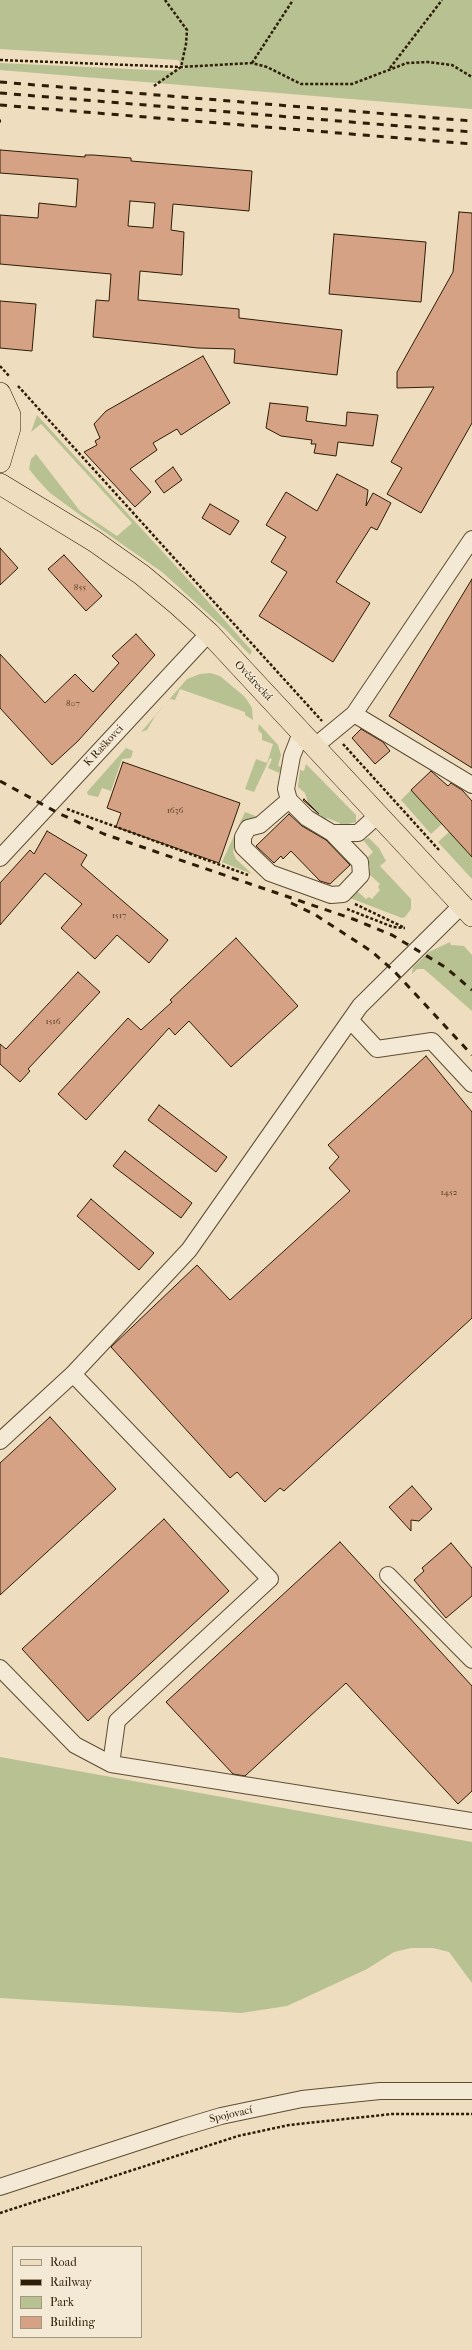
<!DOCTYPE html>
<html>
<head>
<meta charset="utf-8">
<style>
	body { margin:0 }
	#map { position:relative; width:472px; height:2350px; overflow:hidden; background:#eeddbf; font-family:"IM FELL French Canon",serif }
	canvas { display:block }
	.legend { position:absolute; left:12px; top:2246px; width:130px; height:92px; box-sizing:border-box; background:#f4e9d5; border:1px solid #a49782; margin:0; padding:5px 7px; list-style:none; font-size:12px; color:#2d1d05 }
	.legend li { display:flex; align-items:center; gap:8px; height:20px }
	.legend b { width:20px; border:1px solid #a49782 }
</style>
</head>
<body>
<div id="map">
<canvas width="472" height="2350"></canvas>
<ul class="legend">
<li><b style="height:5px;background:#eeddbf"></b>Road</li>
<li><b style="height:5px;background:#2d1d05"></b>Railway</li>
<li><b style="height:11px;background:#b8c192"></b>Park</li>
<li><b style="height:11px;background:#d6a285"></b>Building</li>
</ul>
</div>
<script>
const g = document.querySelector('canvas').getContext('2d');
g.lineJoin = 'round';
function paint(path, color) { g.fillStyle = color; g.fill(path, 'evenodd'); }
const poly = rows => new Path2D(rows.map(r => 'M' + r).join(''));
function strokePath(path, color, width, dash) { g.strokeStyle = color; g.lineWidth = width; g.lineCap = dash ? 'butt' : 'round'; g.setLineDash(dash || []); g.stroke(path); }
function drawText(font, color, halo, rows, align = 'center') {
  g.font = font + ' "IM FELL French Canon",serif'; g.lineWidth = 3; g.setLineDash([]); g.textBaseline = 'middle'; g.strokeStyle = halo; g.fillStyle = color; for (const [text, x, y, turn = 0] of rows) {
    g.save(); g.translate(x, y); g.rotate((+turn || 0) * Math.PI / 180); g.textAlign = isNaN(turn) ? turn : align; if (halo) g.strokeText(text, 0, 0); g.fillText(text, 0, 0); g.restore();
  }
}
paint(poly([
	[0,0,472,0,472,109,0,70,0,63,173,71,185,68,178,60,0,49],
	[37,415,195,587,252,651,250,655,225,629,162,572,76,512,50,493,37,479,29,469,31,459,36,454,80,511,117,536,132,523,41,424,31,432],
	[210,673,220,676,245,697,252,708,253,720,245,715,245,712,180,689,175,700,170,699,157,713,147,730,141,732,187,679,200,674],
	[259,724,278,745,281,755,278,766,282,767,279,773,268,768,272,759,270,758,254,792,245,789,256,759,267,763,273,744,262,740,262,734,258,730],
	[126,748,133,751,131,758,122,759,111,791,102,788,98,797,88,795,87,792],
	[306,764,356,815,356,822,340,826,340,823,327,818,325,820,308,803,305,793,298,787,300,770,304,771],
	[411,790,442,824,431,834,401,800],
	[245,812,258,817,236,840,233,852,236,859,252,874,222,862],
	[449,832,472,857,472,879,438,842],
	[369,838,379,848,386,861,380,866,411,899,411,909,405,917,402,918,350,898,357,891,366,899,369,897,372,899,380,890,378,887,380,884,370,875,370,866,366,859,373,852,363,840],
	[450,942,451,945,464,946,472,955,472,1011,424,969,417,969,412,974,413,967,429,952],
	[0,1757,472,1842,472,1983,449,1952,433,1948,411,1948,394,1952,367,1969,287,2006,241,2013,0,1998]
]), '#b8c192');
const building = poly([
	[0,150,85,157,85,155,93,155,131,158,131,161,252,171,249,211,173,204,171,230,184,232,182,275,140,271,138,300,239,309,239,318,342,330,337,375,234,363,235,350,234,349,198,348,93,337,96,300,109,301,111,274,0,264,0,215,38,218,39,203,76,207,78,179,0,173,0,150],
	[130,201,155,203,153,228,128,226,130,201],
	[459,212,472,213,472,423,421,513,387,494,402,468,391,462,434,387,397,388,397,372,453,272,459,212],
	[334,234,426,242,421,302,329,294,334,234],
	[0,301,36,304,32,351,0,348,0,301],
	[203,356,230,403,181,435,177,429,153,443,157,450,130,469,151,492,135,507,84,452,97,445,95,441,100,438,94,424,106,411,203,356],
	[270,403,308,407,306,421,346,426,347,412,378,415,373,446,338,442,336,456,314,453,316,444,311,444,312,440,281,436,266,428,270,403],
	[173,467,182,480,164,493,155,481,173,467],
	[337,474,368,490,366,506,373,493,391,503,377,530,371,527,336,582,370,603,333,662,259,616,287,572,271,562,286,537,266,525,286,492,317,511,337,474],
	[210,504,239,521,230,535,202,518,210,504],
	[0,548,18,568,0,585,0,548],
	[64,555,102,596,86,611,48,569,64,555],
	[472,579,472,768,389,716,472,579],
	[136,634,155,655,78,741,52,765,0,708,0,654,45,703,75,674,93,692,119,663,112,656,136,634],
	[361,729,383,742,390,751,375,764,352,738,361,729],
	[123,762,240,803,219,863,116,827,121,813,107,808,123,762],
	[431,771,448,786,451,783,462,790,472,801,472,857,411,790,431,771],
	[304,799,319,814,303,800,304,799],
	[289,814,302,826,326,840,350,865,330,884,320,881,291,851,283,859,281,856,274,863,256,846,289,814],
	[47,831,87,855,81,865,168,940,149,963,117,935,95,959,61,928,82,904,45,873,0,925,0,883,30,850,34,854,47,831],
	[236,938,298,1006,231,1067,189,1021,175,1035,169,1028,86,1120,58,1094,128,1018,141,1030,172,1002,170,1000,236,938],
	[78,972,100,992,28,1069,30,1071,20,1082,0,1064,0,1044,6,1049,78,972],
	[426,1056,472,1112,472,1318,284,1491,280,1488,265,1502,237,1472,230,1478,111,1347,197,1265,230,1300,350,1191,329,1168,339,1157,328,1145,426,1056],
	[159,1105,227,1157,216,1172,148,1120,159,1105],
	[125,1151,192,1203,181,1218,113,1166,125,1151],
	[91,1199,154,1253,139,1270,77,1216,91,1199],
	[50,1417,116,1489,0,1595,0,1463,50,1417],
	[412,1486,432,1509,419,1521,411,1520,411,1531,389,1507,412,1486],
	[164,1519,229,1591,88,1721,22,1649,164,1519],
	[340,1542,472,1686,472,1791,458,1804,346,1683,245,1776,233,1774,166,1702,340,1542],
	[451,1543,472,1568,472,1596,446,1618,414,1580,424,1571,422,1568,451,1543]
]);
paint(building, '#d6a285');
strokePath(building, '#2d1d05', 1);
const minor = poly([
	[472,539,354,714,472,785],
	[314,747,354,714],
	[289,800,260,825,248,828,243,837,243,847,270,873,331,895,343,894,361,875,360,862,332,833,307,818,289,800,286,789,292,756,301,733],
	[332,833,358,833,378,815],
	[0,858,209,633],
	[350,1020,377,1049,432,1041,472,1084],
	[73,1374,270,1579,117,1721,111,1764,472,1821],
	[0,1441,73,1374,189,1250,360,1006,462,905],
	[388,1575,472,1660],
	[0,1668,75,1745,111,1764],
	[0,2187,181,2128,221,2116,302,2099,380,2091,472,2091]
]);
const major = poly([
	[0,393,10,415,10,428,0,462],
	[0,484,94,541,142,575,178,605,209,633,472,916]
]);
strokePath(minor, '#5d4d34', 18);
strokePath(major, '#2d1d05', 22);
strokePath(poly([
	[0,60,181,67,252,63,267,67,301,84,352,84,407,63,428,62,452,65,472,77],
	[252,63,293,0],
	[390,68,442,0],
	[154,86,181,67,186,44,187,30,165,0],
	[0,366,9,376],
	[18,386,322,721],
	[343,744,439,850],
	[67,809,248,875],
	[355,904,403,927],
	[347,909,393,927,405,928],
	[0,2213,238,2136,289,2125,392,2114,472,2114]
]), '#2d1d05', 2.5, [3, 2]);
strokePath(minor, '#f4e9d5', 16);
strokePath(major, '#eeddbf', 21);
strokePath(poly([
	[0,82,472,121],
	[0,93,472,132],
	[0,105,472,144],
	[0,121,1,121],
	[0,781,58,813,104,834,353,919,392,935,445,967,472,990],
	[291,903,314,914,371,951,394,971,472,1055]
]), '#2d1d05', 3, [7, 7]);
drawText('9px', '#573e25', null, [
	["855",80,588],
	["807",73,704],
	["1636",175,811],
	["1517",119,916],
	["1516",53,1022],
	["1452",449,1193]
]);
drawText('11px', '#2d1d05', '#f4e9d5', [
	["Ovčárecká",253,681,47],
	["K Raškovci",104,746,-47],
	["Spojovací",231,2115,-13]
]);
</script>
</body>
</html>
